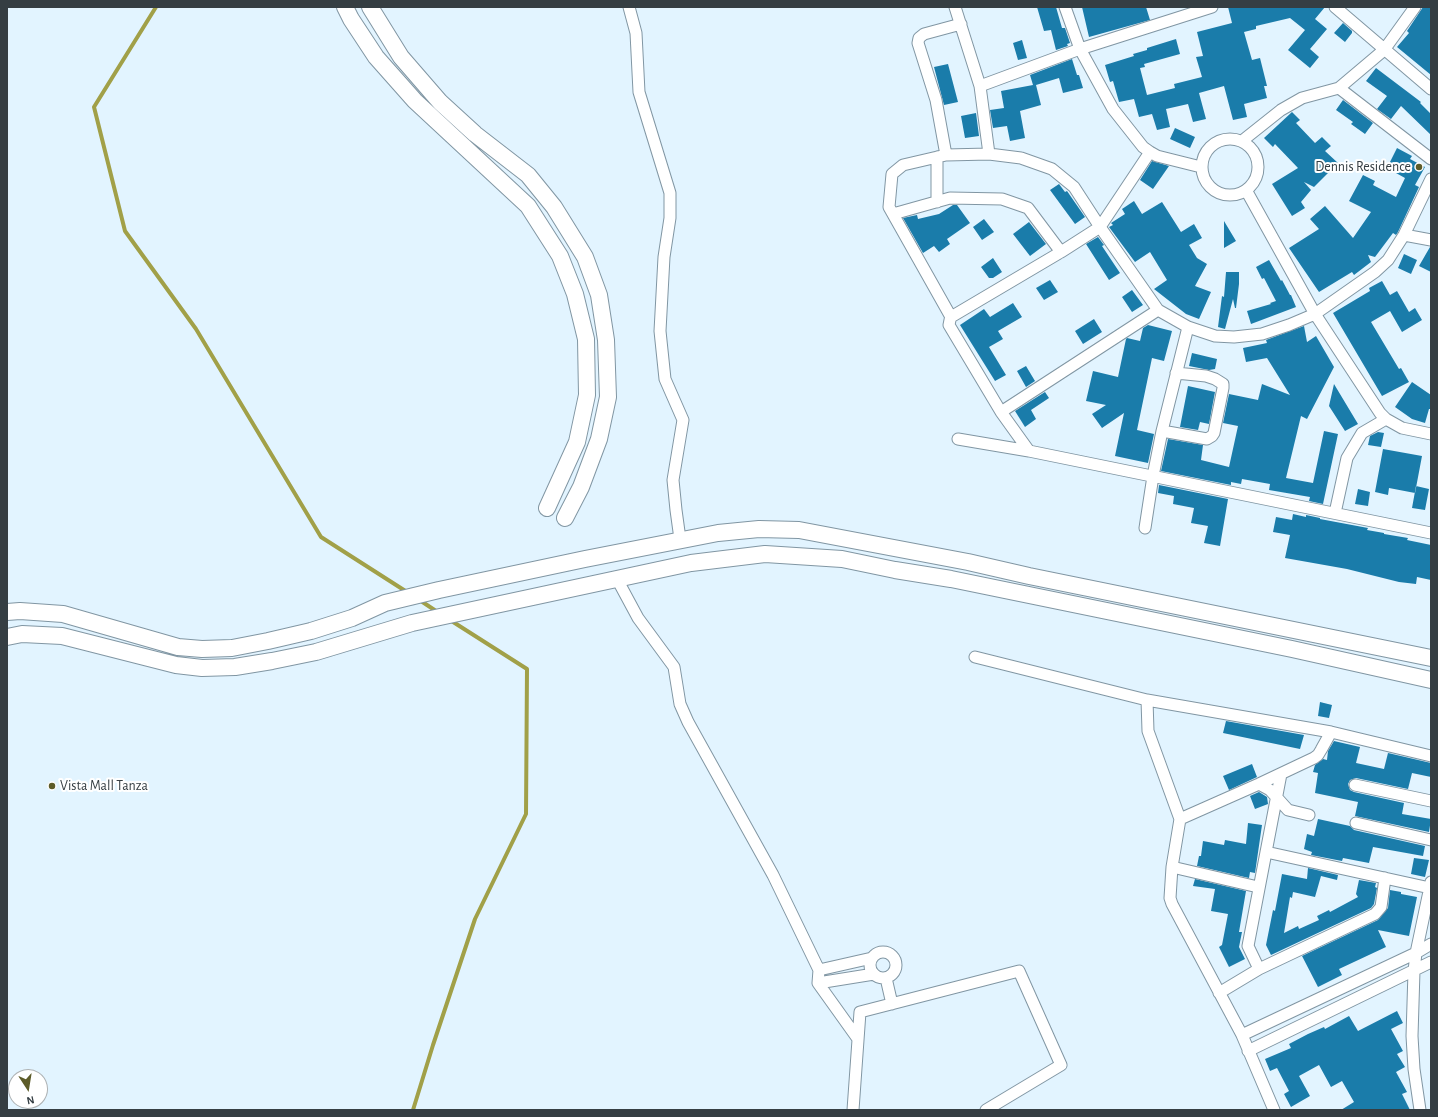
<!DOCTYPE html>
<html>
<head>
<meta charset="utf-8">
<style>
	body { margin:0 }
	#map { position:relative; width:1438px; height:1117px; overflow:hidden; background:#e2f4ff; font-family:"Alegreya Sans",sans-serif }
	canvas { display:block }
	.frame { position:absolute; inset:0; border:8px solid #353e43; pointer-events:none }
	.north { position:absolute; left:8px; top:1069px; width:40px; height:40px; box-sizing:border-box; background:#fff; border:1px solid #aeb2b4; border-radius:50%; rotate:168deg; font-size:11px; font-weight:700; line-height:16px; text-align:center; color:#353e43 }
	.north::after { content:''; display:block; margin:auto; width:14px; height:18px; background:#5d5c29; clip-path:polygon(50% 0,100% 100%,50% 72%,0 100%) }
</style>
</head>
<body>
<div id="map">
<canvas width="1438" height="1117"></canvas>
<div class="frame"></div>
<div class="north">N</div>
</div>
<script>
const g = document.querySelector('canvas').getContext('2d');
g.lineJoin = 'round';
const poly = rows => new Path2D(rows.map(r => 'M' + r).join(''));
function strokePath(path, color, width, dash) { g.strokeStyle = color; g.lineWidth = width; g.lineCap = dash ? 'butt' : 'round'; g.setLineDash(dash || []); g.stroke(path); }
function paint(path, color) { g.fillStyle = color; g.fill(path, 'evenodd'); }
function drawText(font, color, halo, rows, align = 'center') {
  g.font = font + ' "Alegreya Sans",sans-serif'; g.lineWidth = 4; g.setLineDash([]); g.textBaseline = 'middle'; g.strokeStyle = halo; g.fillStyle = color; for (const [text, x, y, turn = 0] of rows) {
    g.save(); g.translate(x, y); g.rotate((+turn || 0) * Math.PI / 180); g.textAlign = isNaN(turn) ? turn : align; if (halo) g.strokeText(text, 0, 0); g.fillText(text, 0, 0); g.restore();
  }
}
strokePath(poly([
	[156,7,94,107,125,231,196,329,321,537,407,592],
	[418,599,439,613],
	[413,1110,433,1045,475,919,526,814,527,669,450,620]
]), '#a1a048', 4);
paint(poly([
	[1037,7,1056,7,1062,28,1065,28,1070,43,1067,44,1068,46,1056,50,1051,30,1044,31],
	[1082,7,1146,7,1150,20,1089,37],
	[1228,7,1325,7,1315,19,1327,29,1310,49,1319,57,1310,68,1288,50,1305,30,1290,18,1256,26,1256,29,1244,32,1252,60,1260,58,1267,86,1264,86,1267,98,1244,104,1247,117,1233,120,1224,86,1199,93,1206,119,1193,122,1188,104,1166,109,1170,127,1157,130,1152,114,1139,117,1134,99,1119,102,1113,81,1110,82,1105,65,1134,56,1133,54,1147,50,1147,48,1176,39,1180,54,1144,64,1145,67,1140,68,1147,95,1175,88,1174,84,1202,77,1196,57,1203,56,1197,32,1232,23],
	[1423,7,1431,7,1431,75,1397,47,1409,33,1407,31],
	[1343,23,1352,31,1352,33,1345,42,1334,33],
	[1022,40,1027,58,1018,60,1013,43],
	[1072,59,1077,75,1079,75,1083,88,1063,93,1059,78,1036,85,1041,105,1020,111,1025,138,1010,141,1007,126,993,128,990,110,1004,108,1001,91,1033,85,1030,75],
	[948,64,958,102,944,105,934,67],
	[1376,68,1421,102,1420,103,1431,114,1431,135,1401,106,1391,119,1377,109,1387,96,1366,81],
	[1343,100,1373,123,1365,134,1351,124,1353,122,1336,110],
	[1292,112,1300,120,1296,123,1315,143,1322,137,1331,146,1325,151,1338,163,1314,187,1304,182,1311,190,1301,202,1305,208,1292,216,1272,184,1298,168,1275,144,1273,147,1264,138],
	[976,113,979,136,965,138,961,116],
	[1175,128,1195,137,1190,148,1170,139],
	[1397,148,1412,156,1410,159,1425,167,1415,185,1419,187,1398,232,1396,235,1393,233,1375,257,1368,255,1371,262,1354,275,1352,272,1319,292,1289,248,1319,229,1310,219,1325,206,1353,238,1371,212,1349,201,1363,175,1375,181,1373,185,1396,197,1405,178,1387,168],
	[1152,161,1169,166,1153,189,1140,180],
	[1059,184,1065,192,1067,191,1085,217,1075,224,1050,190],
	[1134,201,1142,214,1162,202,1181,232,1194,224,1202,238,1189,245,1197,258,1207,264,1195,286,1211,292,1199,319,1186,314,1154,289,1167,280,1150,252,1135,262,1109,227,1113,225,1111,223,1125,214,1122,209],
	[953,205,957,205,970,223,947,239,950,244,939,252,934,246,923,253,903,218,917,215,918,219,939,214],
	[984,219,994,232,982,240,973,227],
	[1224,221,1236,241,1224,248],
	[1029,222,1046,244,1030,256,1013,234],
	[1098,237,1104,245,1102,246,1120,273,1109,280,1086,244],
	[1430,247,1431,247,1431,272,1419,266],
	[1404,254,1417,260,1411,274,1398,268],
	[993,258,1002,272,993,278,989,278,981,267],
	[1269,260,1281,281,1282,280,1290,295,1291,295,1296,307,1251,324,1247,311,1271,304,1270,303,1276,301,1264,278,1262,279,1256,267],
	[1226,272,1239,272,1239,284,1236,308,1235,308,1233,299,1225,329,1218,327,1222,296,1224,297],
	[1050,280,1058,292,1044,300,1036,288],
	[1382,281,1390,295,1397,291,1409,312,1415,308,1422,320,1402,332,1390,311,1371,322,1399,369,1401,368,1409,382,1382,396,1333,313,1370,291,1369,288],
	[1132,290,1143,305,1132,312,1122,297],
	[1013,303,1022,317,998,331,1003,339,989,347,1006,375,995,381,960,325,984,309,990,317],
	[1094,319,1102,332,1083,344,1075,331],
	[1148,325,1172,331,1164,361,1152,358,1137,430,1154,434,1148,463,1115,456,1124,413,1102,428,1092,414,1106,405,1086,401,1093,371,1118,377,1126,339,1127,338,1140,341,1143,328],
	[1304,326,1307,342,1316,336,1334,367,1307,419,1301,416,1286,478,1313,483,1324,431,1338,434,1323,504,1309,501,1310,497,1269,490,1270,484,1242,479,1241,484,1231,482,1231,485,1161,471,1168,439,1203,445,1201,460,1229,467,1238,426,1223,423,1229,394,1258,400,1262,384,1290,395,1267,358,1246,362,1243,348,1267,343,1266,340],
	[1192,353,1217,359,1215,369,1209,370,1189,366],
	[1026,366,1035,381,1026,387,1017,371],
	[1412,382,1431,395,1431,409,1429,409,1425,423,1412,419,1395,407],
	[1334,384,1358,424,1345,431,1329,406],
	[1188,386,1215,392,1209,424,1200,422,1198,430,1180,427],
	[1045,392,1049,398,1031,410,1036,419,1025,427,1015,411],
	[1378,432,1384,433,1381,447,1368,445,1370,436],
	[1383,449,1422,456,1415,493,1389,488,1388,495,1375,492],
	[1159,485,1228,499,1220,546,1204,543,1208,526,1191,523,1194,508,1173,504,1174,496,1158,493],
	[1416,486,1429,489,1425,510,1412,508],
	[1358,489,1370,492,1368,506,1355,504],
	[1293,514,1306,517,1306,515,1320,518,1320,519,1368,528,1367,530,1384,533,1384,534,1408,538,1407,540,1431,545,1431,580,1417,577,1416,584,1399,582,1347,569,1285,558,1290,535,1273,532,1276,517,1292,520],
	[1320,702,1332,705,1329,718,1318,716],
	[1226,721,1304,735,1300,749,1223,733],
	[1334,741,1360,747,1356,763,1384,769,1388,753,1431,763,1431,777,1412,773,1408,789,1356,778,1350,780,1348,784,1350,790,1354,792,1404,803,1402,814,1431,819,1429,832,1355,816,1358,802,1315,793,1318,773,1313,772,1315,765,1323,759,1327,760,1328,751],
	[1252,764,1257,777,1229,790,1223,776],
	[1259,792,1267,797,1268,804,1255,809,1250,796],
	[1318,819,1350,826,1354,830,1425,846,1423,856,1373,847,1369,863,1343,858,1342,861,1311,855,1312,852,1304,849,1307,834,1314,836],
	[1248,823,1262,825,1255,873,1250,872,1249,878,1197,866,1199,856,1201,856,1203,841,1224,845,1225,840,1246,844],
	[1414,858,1429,860,1425,877,1411,874],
	[1308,868,1338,875,1337,880,1321,876,1315,897,1293,892,1292,898,1290,897,1284,933,1298,926,1299,929,1319,920,1317,916,1329,910,1330,912,1358,897,1356,894,1359,880,1376,883,1375,887,1377,888,1374,904,1371,908,1271,955,1266,945,1273,910,1275,911,1282,874,1307,879],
	[1195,879,1246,891,1239,932,1242,932,1239,947,1245,959,1229,967,1219,947,1222,945,1228,914,1211,911,1215,889,1193,886],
	[1390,890,1401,892,1401,894,1417,897,1409,936,1378,930,1386,947,1339,969,1342,975,1318,987,1302,956,1378,920,1388,908],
	[1397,1011,1403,1023,1391,1029,1403,1051,1397,1054,1405,1067,1396,1072,1407,1092,1402,1094,1410,1110,1341,1110,1354,1102,1342,1081,1331,1087,1319,1065,1299,1076,1310,1096,1291,1107,1284,1094,1289,1091,1277,1068,1270,1071,1265,1059,1291,1048,1289,1044,1308,1034,1324,1027,1325,1029,1349,1016,1358,1031]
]), '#1a7caa');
const street = poly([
	[629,7,636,33,639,92,670,193,670,218,664,257,660,331,665,379,683,420,673,480,676,510,680,539],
	[955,7,980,86,989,154],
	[1065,7,1080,49,1113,109,1143,147,1150,152,1157,156,1201,167],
	[1335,7,1431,89],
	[980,86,1080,49,1212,7],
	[1339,88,1431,159],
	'1202 167a28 28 0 1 1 56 0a28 28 0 1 1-56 0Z',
	[1242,141,1281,110,1302,98,1339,88,1384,50,1415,7],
	[946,155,936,100,918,43,919,38,924,34,961,24],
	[937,157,937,202],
	[1246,190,1315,314,1380,413,1386,419,1402,428,1431,434],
	[893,214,950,198,1002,199,1028,208,1061,252],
	[1404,235,1431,240],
	[951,317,889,207,892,174,903,165,946,155,989,154,1021,158,1052,169,1074,187,1100,227,1158,310,1188,327,1215,336,1234,337,1262,334,1289,325,1315,314,1375,272,1388,260,1404,235,1431,179],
	[1001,412,1158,310],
	[1162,431,1207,439,1212,436,1214,433,1223,388,1223,384,1215,379,1206,376,1176,373],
	[958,439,1029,451,1431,533],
	[1029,451,1001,412,949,325,950,320,951,317,1061,252,1100,227,1150,152],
	[1335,513,1347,458,1362,433,1386,419],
	[1145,528,1153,476,1162,431,1188,327],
	[617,579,638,618,674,667,680,704,688,722,773,875,819,970,818,983,858,1039],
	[975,657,1147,700],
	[1259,784,1270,790,1288,810,1309,815],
	[1355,785,1431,801],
	[1180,819,1259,784,1314,758,1318,755,1321,750,1331,732],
	[1356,823,1431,840],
	[1266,852,1430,888],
	[1172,867,1258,887],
	'870 965a13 13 0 1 1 26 0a13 13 0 1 1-26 0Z',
	[1259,969,1248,946,1281,774],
	[819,970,872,958],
	[886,978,892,1004],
	[818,983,874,974],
	[1219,993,1259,969,1375,914,1381,907,1385,878],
	[1242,1035,1416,953,1431,944],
	[1248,1051,1431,962],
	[853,1110,860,1012,1019,971,1061,1065,986,1110],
	[1274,1110,1242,1035,1172,904,1170,898,1172,867,1180,819,1148,731,1147,700,1331,732,1431,756],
	[1420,1110,1414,1069,1412,1036,1414,971,1416,953,1431,882]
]);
const secondary = poly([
	[345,7,351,19,376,57,415,101,528,206,560,256,575,294,586,339,587,395,577,442,547,508],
	[370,7,401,57,440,102,475,134,528,175,554,207,585,257,599,295,606,340,608,397,599,439,581,487,565,518],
	[7,612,20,611,63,614,178,647,202,649,232,648,268,641,311,631,352,618,385,603,439,590,585,559,718,533,759,529,799,530,968,562,1029,576,1431,658],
	[7,637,22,634,62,636,176,665,202,668,235,667,272,661,316,652,412,623,691,563,765,554,842,559,895,570,951,579,1292,649,1431,680]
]);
strokePath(street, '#8196a3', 13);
strokePath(secondary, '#8196a3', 18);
strokePath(street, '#fff', 11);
strokePath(secondary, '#fff', 16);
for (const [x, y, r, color] of [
	[1419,167,4,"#5d5c29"],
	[52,786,4,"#5d5c29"]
]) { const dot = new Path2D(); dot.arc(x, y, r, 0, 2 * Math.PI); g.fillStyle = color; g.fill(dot); strokePath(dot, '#fff', 1.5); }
drawText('14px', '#353e43', '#fff', [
	["Dennis Residence",1411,167],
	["Vista Mall Tanza",60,786,"left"]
], 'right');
</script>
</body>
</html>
